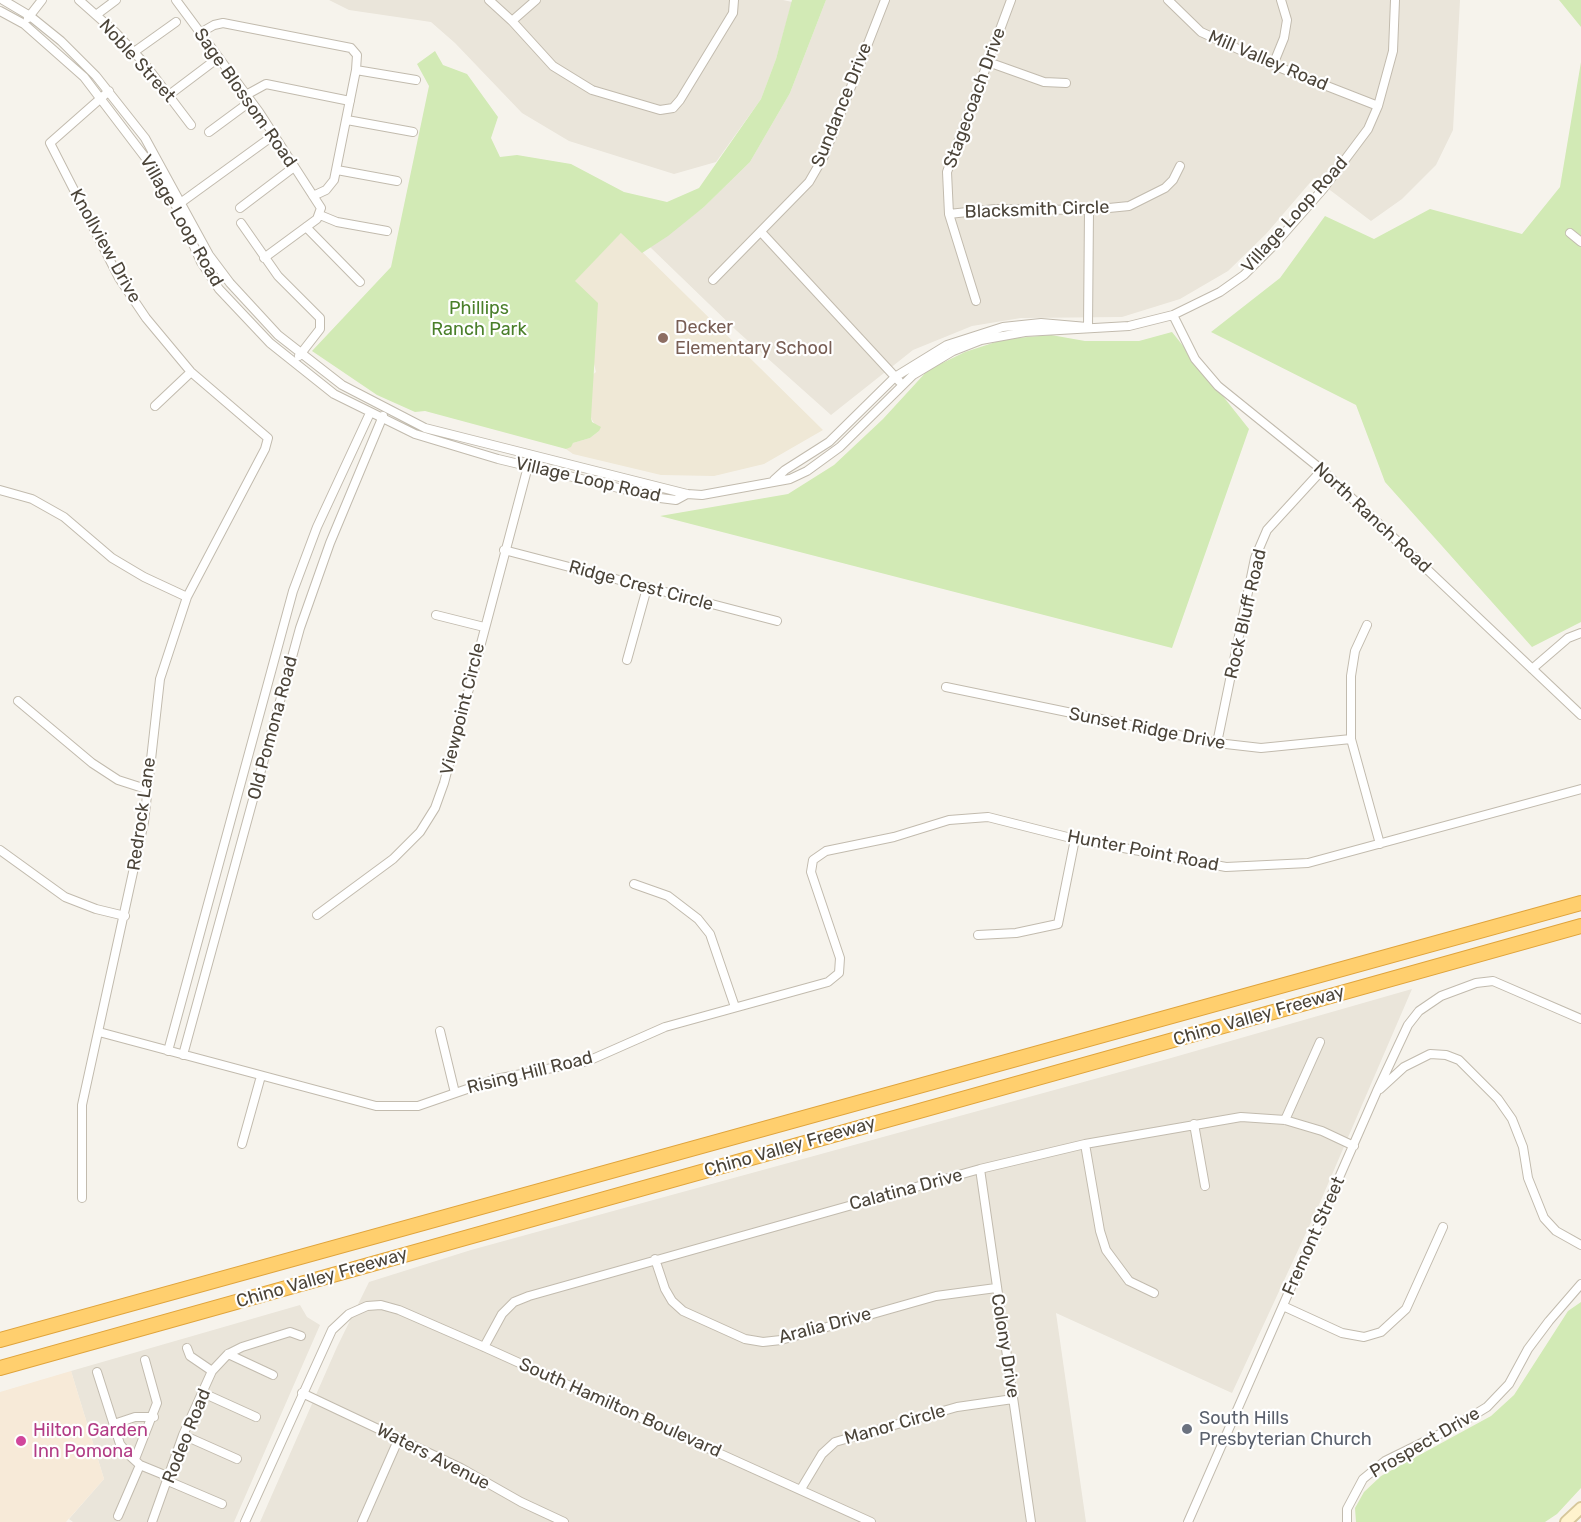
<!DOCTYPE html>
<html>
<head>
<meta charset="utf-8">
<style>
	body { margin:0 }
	canvas { display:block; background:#f6f3ec }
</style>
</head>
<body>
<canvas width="1581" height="1522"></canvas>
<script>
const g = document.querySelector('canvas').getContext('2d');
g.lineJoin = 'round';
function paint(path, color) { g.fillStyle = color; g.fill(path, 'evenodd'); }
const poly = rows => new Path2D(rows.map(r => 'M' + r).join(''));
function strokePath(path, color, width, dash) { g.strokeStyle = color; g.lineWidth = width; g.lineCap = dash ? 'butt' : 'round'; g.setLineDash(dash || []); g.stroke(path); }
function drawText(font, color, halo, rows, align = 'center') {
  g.font = font + ' Rubik,sans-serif'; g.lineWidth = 4.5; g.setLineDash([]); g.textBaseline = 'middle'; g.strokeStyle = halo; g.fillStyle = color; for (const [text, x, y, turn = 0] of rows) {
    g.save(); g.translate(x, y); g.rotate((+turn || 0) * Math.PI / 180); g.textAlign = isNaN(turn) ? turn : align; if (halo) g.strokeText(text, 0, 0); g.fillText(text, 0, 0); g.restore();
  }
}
paint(poly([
	[329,0,783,0,792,2,776,59,761,99,716,162,674,174,569,141,522,113,455,43,431,22,349,10],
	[826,0,1460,0,1453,130,1436,165,1402,199,1371,221,1314,178,1266,234,1228,271,1180,299,1122,317,1021,318,972,326,913,350,831,415,737,331,650,247,704,207,750,162,790,93],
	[1412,989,1318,1207,1232,1393,1056,1313,1086,1522,260,1522,337,1347,369,1282,471,1250,1171,1058],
	[300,1305,307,1317,320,1325,234,1522,73,1522,69,1519,104,1479,71,1371]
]), '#eae5da');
paint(poly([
	[71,1371,104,1479,66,1522,0,1522,0,1392]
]), '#f7ead8');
paint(poly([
	[622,232,823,430,764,464,714,476,661,475,573,454,566,449,573,443,590,438,599,431,591,418,591,376,596,372,574,281]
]), '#efe8d6');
paint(poly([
	[792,0,826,0,790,93,750,162,704,207,668,236,642,253,621,233,575,281,598,303,591,418,592,422,601,427,599,431,590,438,573,443,571,447,566,449,425,411,415,412,377,395,312,351,391,267,429,86,417,64,435,51,443,65,467,74,498,117,491,138,500,157,517,155,571,164,624,192,667,202,699,188,761,99,776,59],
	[1559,0,1581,0,1581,27],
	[1581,62,1581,622,1532,647,1385,482,1356,405,1211,332,1280,278,1325,216,1374,239,1430,209,1522,234,1560,187],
	[1172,332,1249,429,1172,648,660,516,788,494,834,465,883,419,928,370,965,352,1005,339,1051,335,1085,341,1139,341],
	[1581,1302,1581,1488,1557,1514,1545,1522,1356,1522,1355,1508,1364,1492,1381,1476,1491,1416,1514,1395,1568,1311]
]), '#d2eab5');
const street = poly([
	[3,0,30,16,61,41,96,76,145,138,209,255,230,283,278,335,342,385,425,428,687,494,702,495,790,479,807,471,840,447,913,375,953,351,981,340,1025,332,1129,326,1173,315,1220,292,1244,275,1273,246,1323,189,1368,129,1378,106,1393,51,1395,0],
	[79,0,115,32,144,63,191,125],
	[176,0,259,112,321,208,317,219,264,258],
	[489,0,512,21,553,66,592,90,660,110,673,108,680,100,733,13,734,0],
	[1168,0,1201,32,1273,65,1378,106],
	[0,11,24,24,84,77,154,169,176,206,201,262,219,289,270,343,334,394,415,434,498,459,660,498,676,500,687,494],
	[96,15,116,0],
	[28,18,42,0],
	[512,21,536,0],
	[200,33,214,25,223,23,351,48,357,55,356,70,416,80],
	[134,52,176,22],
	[988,62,1044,82,1066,83],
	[1273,65,1284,38,1287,20,1281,0],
	[169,95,218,58],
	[246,95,266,84,350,101],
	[347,120,413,132],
	[209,132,251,101],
	[337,170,397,181],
	[313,196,326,190,334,180,356,70],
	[179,204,274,135],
	[240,208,294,167],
	[949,214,995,209,1089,210,1129,206,1165,188,1173,180,1180,166],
	[320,215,337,222,387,231],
	[241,223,278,276,320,318,320,329,299,356],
	[306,227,360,282],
	[761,232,899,381],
	[1570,233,1581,242],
	[713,280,809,182,824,156,885,0],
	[976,301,949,214,947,172,1011,0],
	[1173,315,1195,359,1218,386,1322,470,1581,715],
	[1088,327,1089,210],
	[155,406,191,372],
	[774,480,785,470,829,442,895,377,947,345,1003,327,1041,323,1087,327],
	[0,490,32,499,64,517,112,558,144,577,187,597],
	[504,550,777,621],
	[436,615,484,627],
	[1367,625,1355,651,1351,676,1351,739,1380,844],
	[627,660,647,588],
	[1532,669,1568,638,1581,633],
	[946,687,1217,743,1261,748,1351,739],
	[18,701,92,763,118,780,146,789],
	[1217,743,1255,558,1267,530,1322,470],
	[0,850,65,897,96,909,125,916],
	[634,884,668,896,698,919,710,934,735,1007],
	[317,915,393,859,420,832,435,808,444,783,531,455],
	[978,935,1016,933,1058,924,1075,839],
	[440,1031,455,1093],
	[99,1032,376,1106,418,1106,496,1079,588,1061,665,1027,828,982,839,973,840,958,811,872,813,860,826,851,894,837,949,820,988,817,1075,839,1226,867,1308,863,1581,789],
	[168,1051,293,591,317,527,370,413],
	[183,1055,300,628,330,543,383,416],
	[1380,1089,1404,1067,1430,1054,1446,1055,1459,1060,1498,1099,1512,1119,1523,1147,1528,1178,1544,1218,1556,1231,1581,1245],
	[1285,1120,1320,1042],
	[1194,1124,1205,1186],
	[242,1144,261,1076],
	[1085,1144,1100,1231,1106,1250,1129,1281,1154,1293],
	[980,1169,1031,1522],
	[82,1198,82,1105,144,822,160,679,187,597,265,449,268,438,191,372,146,318,119,278,50,143,109,91],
	[655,1259,665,1289,672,1301,683,1311,745,1339,763,1342,781,1340,936,1296,996,1288],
	[1283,1306,1342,1333,1364,1337,1381,1332,1406,1309,1443,1227],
	[484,1347,502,1314,514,1302,529,1296,980,1169,1085,1144,1241,1117,1285,1120,1322,1131,1354,1146],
	[187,1348,190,1356,212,1371],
	[228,1354,273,1375],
	[97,1372,120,1444,128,1454,140,1465,162,1474,168,1481,222,1504],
	[203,1393,256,1417],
	[302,1393,461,1468,521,1502,564,1522],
	[114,1424,135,1417,154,1417],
	[183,1435,237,1459],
	[135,1459,157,1403,145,1360],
	[801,1489,822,1454,835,1442,957,1407,1013,1399],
	[118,1516,140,1465],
	[152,1522,183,1435,212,1371,228,1354,242,1347,290,1332,301,1336],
	[245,1522,332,1330,349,1314,367,1306,381,1305,399,1310,484,1347,871,1522],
	[362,1522,399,1438],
	[1188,1522,1377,1091,1408,1025,1419,1011,1441,996,1476,983,1493,981,1581,1019],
	[1347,1522,1347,1509,1363,1479,1385,1461,1456,1426,1487,1407,1509,1384,1528,1349,1549,1321,1581,1284]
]);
const secondary = poly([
	[1566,1522,1581,1508]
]);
const highway = poly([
	[0,1340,1581,903],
	[0,1368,1581,926]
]);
strokePath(street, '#c2bbae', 10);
strokePath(secondary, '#d6c79b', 14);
strokePath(highway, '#e0a43c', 16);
strokePath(street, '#fff', 8);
strokePath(secondary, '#fff3cd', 10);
strokePath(highway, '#ffcf6e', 14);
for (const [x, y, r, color] of [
	[663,338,6,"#8d6e63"],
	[1187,1429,6,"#6b7280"],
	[21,1441,6,"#d1479c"]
]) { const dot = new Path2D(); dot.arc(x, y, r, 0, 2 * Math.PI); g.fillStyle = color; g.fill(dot); strokePath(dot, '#fff', 2); }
drawText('18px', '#4b4439', '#fff', [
	["Noble Street",137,61,48],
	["Mill Valley Road",1268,61,23],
	["Sage Blossom Road",245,98,55],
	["Stagecoach Drive",975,98,-70],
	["Sundance Drive",842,105,-68],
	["Blacksmith Circle",1037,210,-2],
	["Village Loop Road",1295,215,-48],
	["Village Loop Road",181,221,60],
	["Knollview Drive",105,246,61],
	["Village Loop Road",588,480,13],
	["North Ranch Road",1372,518,43],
	["Ridge Crest Circle",641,586,15],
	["Rock Bluff Road",1246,614,-77],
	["Viewpoint Circle",463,709,-76],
	["Old Pomona Road",273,728,-75],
	["Sunset Ridge Drive",1147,729,11],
	["Redrock Lane",142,814,-82],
	["Hunter Point Road",1143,851,11],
	["Chino Valley Freeway",1259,1016,-16],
	["Rising Hill Road",530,1073,-14],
	["Chino Valley Freeway",790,1147,-16],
	["Calatina Drive",906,1190,-15],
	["Fremont Street",1314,1236,-66],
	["Chino Valley Freeway",322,1278,-16],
	["Aralia Drive",825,1326,-15],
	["Colony Drive",1005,1346,81],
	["South Hamilton Boulevard",620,1408,24],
	["Manor Circle",895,1425,-16],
	["Rodeo Road",187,1436,-68],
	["Prospect Drive",1425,1443,-30],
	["Waters Avenue",433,1457,27]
]);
drawText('18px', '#4a7f2a', '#fff', [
	["Phillips",479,309],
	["Ranch Park",479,330]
]);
drawText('18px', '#785e54', '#fff', [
	["Decker",675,328],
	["Elementary School",675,349]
], 'left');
drawText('18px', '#5b616d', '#fff', [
	["South Hills",1199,1419],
	["Presbyterian Church",1199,1440]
], 'left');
drawText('18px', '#b23c85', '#fff', [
	["Hilton Garden",33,1431],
	["Inn Pomona",33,1452]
], 'left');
</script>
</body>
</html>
